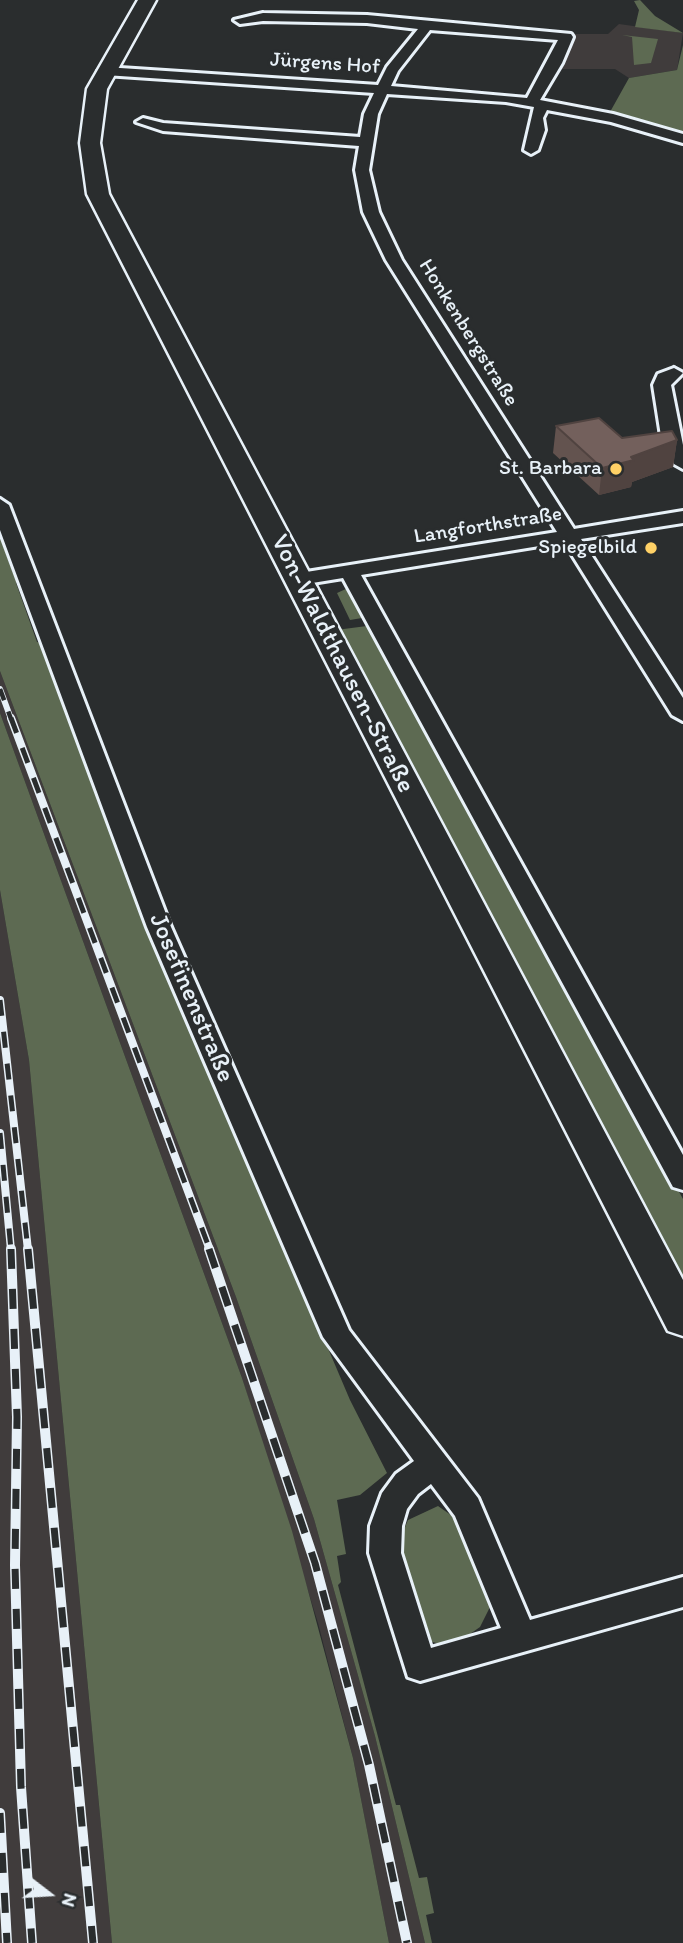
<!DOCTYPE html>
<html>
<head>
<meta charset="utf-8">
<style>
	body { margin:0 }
	#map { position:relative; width:683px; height:1943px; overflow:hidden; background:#2a2d2e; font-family:Itim,sans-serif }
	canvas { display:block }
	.north { position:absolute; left:14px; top:1859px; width:70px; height:70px; -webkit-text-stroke:5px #2a2d2e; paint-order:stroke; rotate:107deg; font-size:19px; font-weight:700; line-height:28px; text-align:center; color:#e8f1f8 }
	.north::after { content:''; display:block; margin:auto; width:24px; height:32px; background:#e8f1f8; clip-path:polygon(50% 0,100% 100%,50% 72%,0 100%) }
</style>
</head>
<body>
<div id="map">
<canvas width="683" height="1943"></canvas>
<div class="north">N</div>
</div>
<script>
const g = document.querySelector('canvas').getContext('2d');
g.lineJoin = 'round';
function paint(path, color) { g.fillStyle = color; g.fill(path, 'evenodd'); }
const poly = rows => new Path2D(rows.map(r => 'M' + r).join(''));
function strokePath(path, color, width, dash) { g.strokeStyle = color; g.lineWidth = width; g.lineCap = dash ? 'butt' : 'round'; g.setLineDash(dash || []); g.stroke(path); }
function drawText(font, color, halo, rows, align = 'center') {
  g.font = font + ' Itim,sans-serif'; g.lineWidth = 6; g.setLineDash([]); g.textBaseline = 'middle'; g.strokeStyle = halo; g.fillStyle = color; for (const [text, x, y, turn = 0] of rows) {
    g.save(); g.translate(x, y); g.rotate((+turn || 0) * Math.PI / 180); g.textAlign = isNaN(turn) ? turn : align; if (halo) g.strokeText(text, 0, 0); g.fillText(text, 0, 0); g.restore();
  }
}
paint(poly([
	[619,24,683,33,677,70,629,78,615,69,558,69,573,34,608,34],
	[0,671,236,1297,314,1519,375,1736,425,1943,389,1943,353,1758,318,1623,242,1378,0,713],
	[0,890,29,1060,112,1943,0,1943]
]), '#403c3c');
paint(poly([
	[640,0,655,16,683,33,635,27,639,10,634,1],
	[622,35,658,39,651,63,634,65,632,37],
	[683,45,683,133,610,112,629,78,677,70],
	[0,537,13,573,19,574,20,579,16,583,37,642,45,644,47,648,43,653,158,949,350,1400,387,1473,360,1495,337,1500,346,1554,337,1556,341,1582,338,1585,396,1805,400,1805,419,1878,427,1877,434,1913,426,1915,432,1943,425,1943,375,1736,314,1519,236,1297,0,671],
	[348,588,683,1199,683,1289,336,630,367,626,362,618,350,620,337,593],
	[0,713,242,1378,292,1531,353,1758,389,1943,112,1943,29,1060,0,890],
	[438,1506,458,1520,490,1593,490,1607,480,1627,457,1643,447,1646,429,1641,422,1635,406,1584,399,1541,408,1520]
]), '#5d6a52');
const street = poly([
	[263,13,367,15,571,34,573,37,562,63,540,100,613,114,683,134,683,143,611,122,547,110,543,118,545,130,538,150,531,154,524,150,534,107,506,102,387,94,378,114,369,170,379,212,402,260,574,529,683,511,683,523,581,539,683,698,683,721,672,715,564,542,361,575,683,1155,683,1190,673,1187,343,578,300,585,290,579,300,573,557,532,386,260,363,212,355,170,359,146,163,131,136,122,143,118,163,123,360,137,364,114,374,93,105,75,98,71,105,67,378,85,387,67,418,29,367,23,263,21,240,24,234,20,263,13],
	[430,30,558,40,527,98,391,86,398,71,430,30],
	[674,368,683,373,671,385,683,445,683,469,674,464,661,436,653,385,658,374,674,368],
	[0,499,9,505,171,927,349,1330,478,1498,530,1620,683,1577,683,1607,420,1681,408,1677,369,1553,370,1526,382,1493,396,1474,414,1461,323,1337,147,927,0,530,0,499],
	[431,1484,455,1516,501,1628,431,1648,401,1553,402,1526,407,1509,418,1494,431,1484]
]);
const secondary = poly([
	[138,0,156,0,107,89,100,143,109,194,683,1280,683,1336,668,1331,87,194,80,143,87,89,138,0]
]);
strokePath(street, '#e8f1f8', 6);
strokePath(secondary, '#e8f1f8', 5);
paint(street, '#2a2d2e');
paint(secondary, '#2a2d2e');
const railFar2 = poly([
	[0,689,11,719]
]);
const railFar1 = poly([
	[11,718,210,1250],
	[0,1000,28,1250],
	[0,1133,11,1250]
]);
const rail = poly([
	[11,1249,17,1417,15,1565,21,1787,32,1943],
	[28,1249,93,1943],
	[209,1249,315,1563,369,1765,407,1943],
	[0,1813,7,1943]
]);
strokePath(railFar2, '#e8f1f8', 6);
strokePath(railFar1, '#e8f1f8', 8);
strokePath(rail, '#e8f1f8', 10);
strokePath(railFar2, '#2a2d2e', 4.5, [12]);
strokePath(railFar1, '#2a2d2e', 5, [16]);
strokePath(rail, '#2a2d2e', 7, [20]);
paint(poly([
	[556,426,622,438,677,440,673,467,632,482,631,487,599,495,553,453]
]), '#63534f');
paint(poly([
	[677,440,673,467,632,482,631,487,599,495,602,468]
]), '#504340');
const building = poly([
	[599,418,622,438,672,431,677,440,631,457,634,460,602,468,556,426,599,418]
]);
paint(building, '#73605c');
strokePath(building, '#504340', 2);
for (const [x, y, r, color] of [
	[616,469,7,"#ffd166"],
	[651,548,7,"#ffd166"]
]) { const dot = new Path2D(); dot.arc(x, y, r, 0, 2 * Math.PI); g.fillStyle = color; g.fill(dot); strokePath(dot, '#2a2d2e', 2.5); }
drawText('21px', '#e8f1f8', '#2a2d2e', [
	["Jürgens Hof",325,64,4],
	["Honkenbergstraße",468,333,58],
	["Langforthstraße",488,526,-9]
]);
drawText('21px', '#e8f1f8', '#2a2d2e', [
	["St. Barbara",602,469],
	["Spiegelbild",637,548]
], 'right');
drawText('26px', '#e8f1f8', '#2a2d2e', [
	["Von-Waldthausen-Straße",342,664,63],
	["Josefinenstraße",191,998,67]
]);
</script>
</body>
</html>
